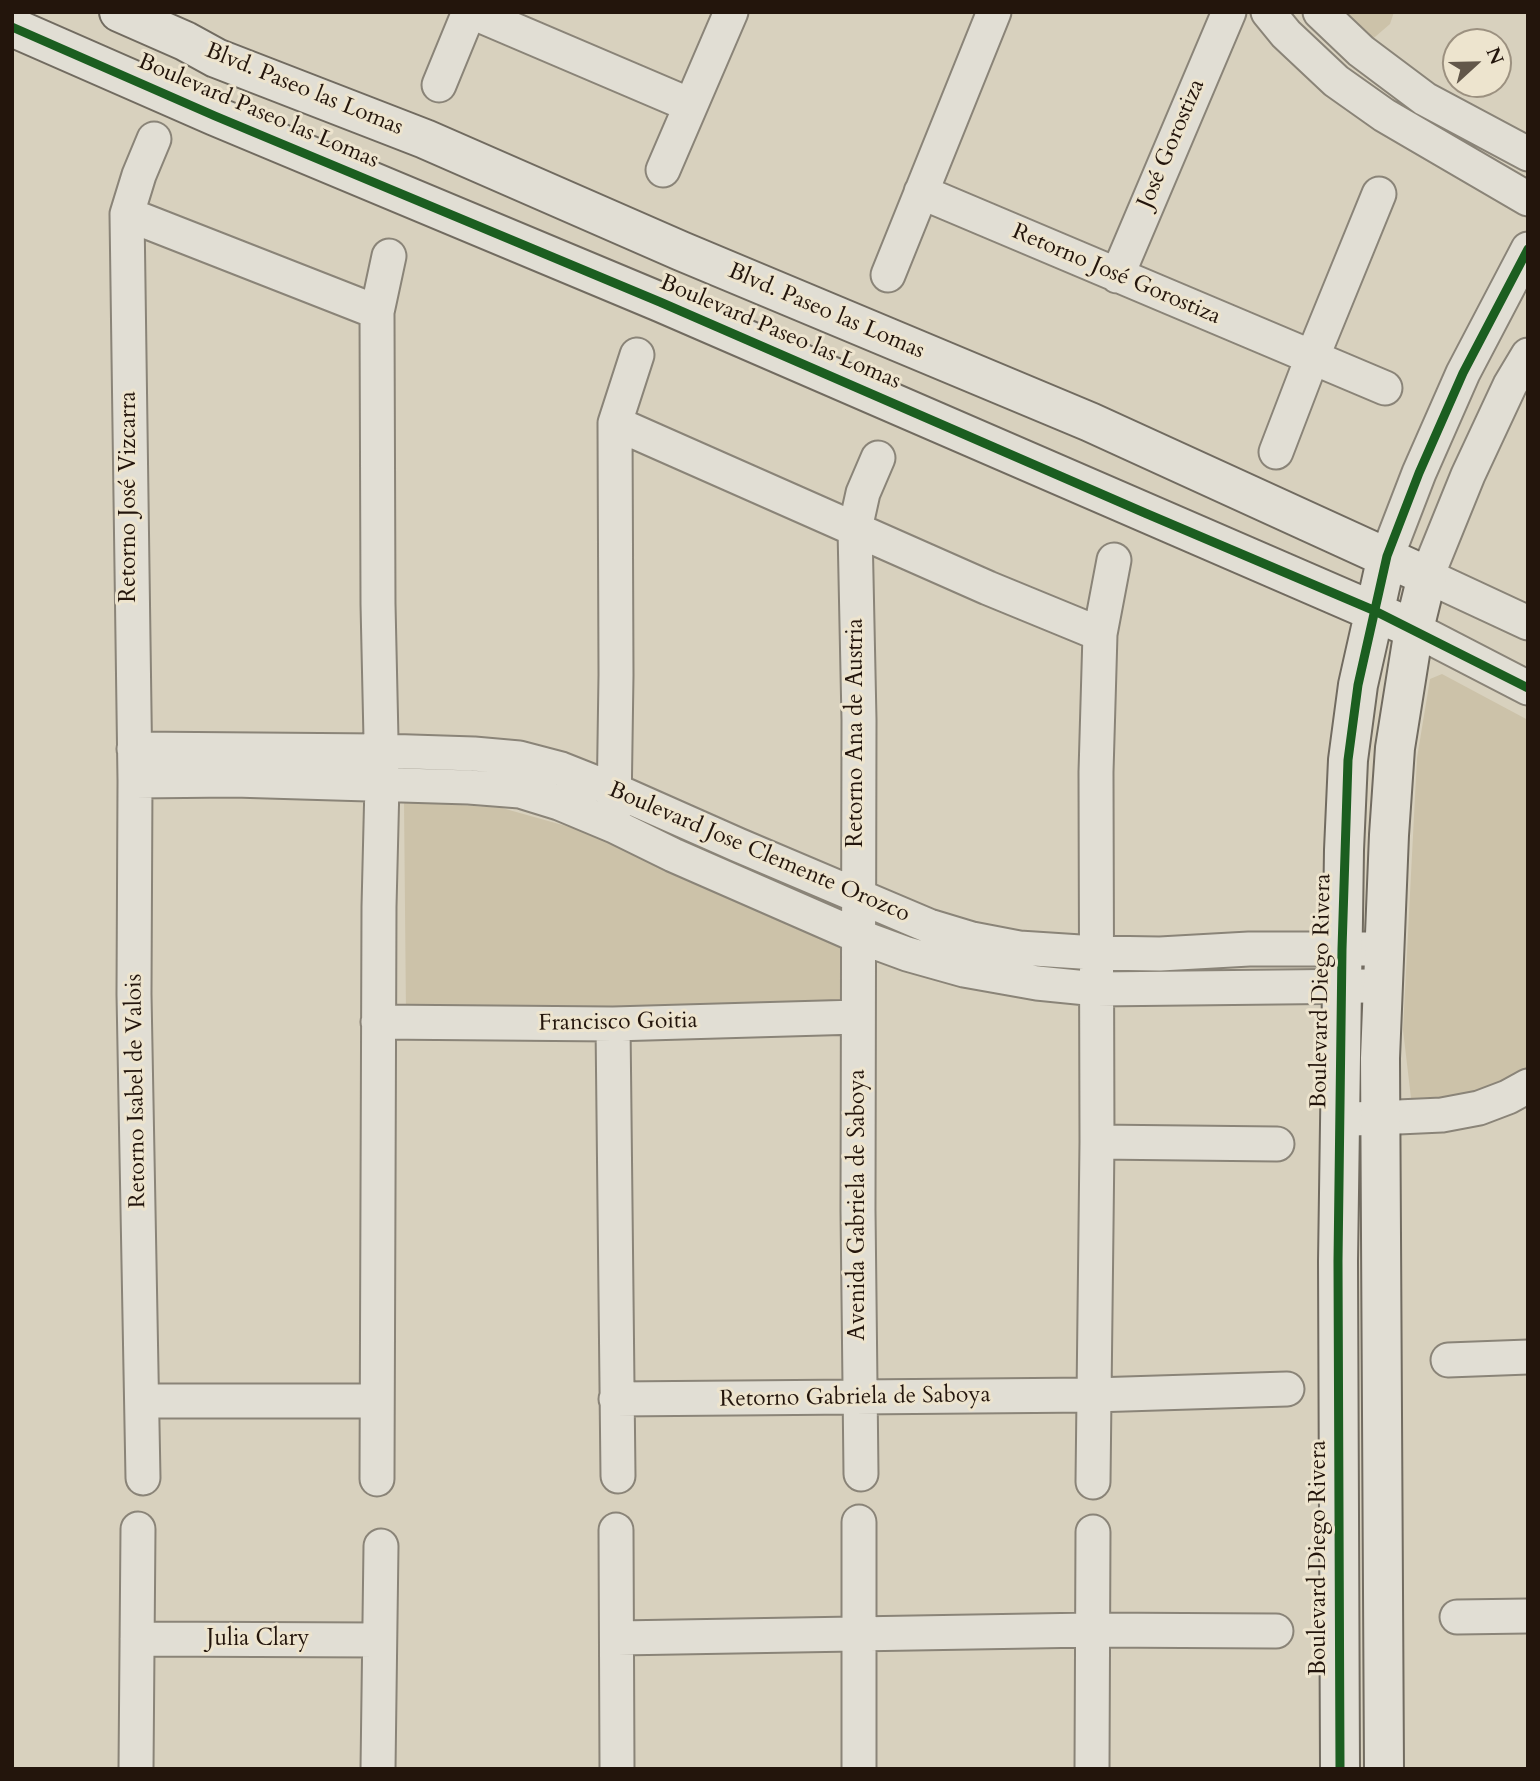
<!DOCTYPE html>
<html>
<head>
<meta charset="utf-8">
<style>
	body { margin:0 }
	#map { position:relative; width:1540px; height:1781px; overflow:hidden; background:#d8d1be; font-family:Cardo,serif }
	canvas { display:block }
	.frame { position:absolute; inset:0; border:14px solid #23150c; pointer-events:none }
	.north { position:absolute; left:1442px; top:28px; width:70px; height:70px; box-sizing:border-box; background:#ede4ce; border:2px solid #9c9180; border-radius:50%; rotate:68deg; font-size:19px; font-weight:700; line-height:28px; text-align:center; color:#23150c }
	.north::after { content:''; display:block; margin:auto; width:24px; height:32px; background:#62574a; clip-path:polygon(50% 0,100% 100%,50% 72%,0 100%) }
</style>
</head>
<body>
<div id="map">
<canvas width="1540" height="1781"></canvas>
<div class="frame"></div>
<div class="north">N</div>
</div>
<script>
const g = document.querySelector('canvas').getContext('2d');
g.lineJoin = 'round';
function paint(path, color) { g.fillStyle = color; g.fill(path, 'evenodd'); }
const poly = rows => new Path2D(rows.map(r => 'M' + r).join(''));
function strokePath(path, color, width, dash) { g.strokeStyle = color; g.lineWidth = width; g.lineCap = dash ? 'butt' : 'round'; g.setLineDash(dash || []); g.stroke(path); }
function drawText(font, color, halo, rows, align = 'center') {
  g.font = font + ' Cardo,serif'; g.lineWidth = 6; g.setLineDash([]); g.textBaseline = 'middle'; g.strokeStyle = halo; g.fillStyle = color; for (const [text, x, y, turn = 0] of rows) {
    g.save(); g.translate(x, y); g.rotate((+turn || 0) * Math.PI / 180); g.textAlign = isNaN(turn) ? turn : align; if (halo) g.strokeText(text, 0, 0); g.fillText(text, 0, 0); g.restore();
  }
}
paint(poly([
	[1336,12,1394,12,1390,24,1368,43],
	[1442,674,1528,720,1528,1075,1487,1096,1411,1098,1403,1030,1417,758,1430,679],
	[404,801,502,808,591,833,850,950,851,1004,406,1014]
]), '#ccc2a9');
const street = poly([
	[472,12,690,105],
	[1268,12,1286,34,1336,81,1384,115,1528,199],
	[1320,12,1361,51,1425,99,1528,154],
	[439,85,469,12],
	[663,170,731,12],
	[921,192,1385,388],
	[127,214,377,312],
	[888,275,994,12],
	[1117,276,1229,12],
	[1528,355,1510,385,1468,475,1427,576,1528,623],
	[615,423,988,588,1100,634],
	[1276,452,1312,358,1379,194],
	[1387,556,1419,473,1463,373,1528,249],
	[1414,629,1528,688],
	[134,749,381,751,474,754,519,758,561,769,614,790,738,845,929,926,972,939,1019,948,1096,953,1160,954,1249,949,1384,949],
	[135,781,234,780,469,787,520,791,559,803,614,826,673,855,858,936,907,954,964,970,1037,983,1097,989,1369,986],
	[614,811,616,675,615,423,637,355],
	[378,1022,613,1024,858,1017],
	[613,1024,618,1476],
	[1354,1119,1442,1115,1479,1108,1508,1097,1528,1086],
	[1097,1142,1277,1144],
	[1448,1360,1528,1357],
	[616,1399,1093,1395,1287,1389],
	[143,1401,376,1401],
	[861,1474,858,1210,859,720,855,529,863,493,878,458],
	[143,1478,134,994,135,781,127,214,139,175,154,139],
	[377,1479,379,907,382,784,378,604,377,312,389,256],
	[1093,1482,1097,1142,1096,772,1100,634,1114,560],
	[616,1530,617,1769],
	[1457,1617,1528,1616],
	[618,1638,1091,1630,1276,1631],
	[137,1639,378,1640],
	[136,1769,138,1529],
	[378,1769,381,1546],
	[859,1769,859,1522],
	[1092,1769,1093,1532]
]);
const secondary = poly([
	[119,12,185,41,216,58,425,139,681,251,1090,422,1427,576,1414,629,1395,748,1389,835,1380,1058,1384,1769],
	[12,27,215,116,660,302,1414,629],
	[1340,1769,1338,1261,1344,850,1348,760,1358,685,1387,556]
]);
strokePath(street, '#8a8478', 37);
strokePath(secondary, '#716b60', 42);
strokePath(street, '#e1ded4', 33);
strokePath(secondary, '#e1ded4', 38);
strokePath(poly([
	[12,27,215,116,660,302,1145,513,1373,610,1528,688],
	[1340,1769,1338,1261,1342,949,1348,760,1358,685,1387,556,1419,473,1463,373,1528,249]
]), '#1b5e20', 9);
drawText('23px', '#23150c', '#ede4ce', [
	["Blvd. Paseo las Lomas",304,90,22],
	["Boulevard Paseo las Lomas",258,112,23],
	["José Gorostiza",1172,144,-67],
	["Retorno José Gorostiza",1116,275,23],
	["Blvd. Paseo las Lomas",826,312,23],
	["Boulevard Paseo las Lomas",780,333,23],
	["Retorno José Vizcarra",130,497,-90],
	["Retorno Ana de Austria",857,733,-90],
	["Boulevard Jose Clemente Orozco",759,853,23],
	["Boulevard Diego Rivera",1322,991,-89],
	["Francisco Goitia",618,1023,-1],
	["Retorno Isabel de Valois",137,1091,-91],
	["Avenida Gabriela de Saboya",859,1205,-90],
	["Retorno Gabriela de Saboya",855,1398,-1],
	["Boulevard Diego Rivera",1320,1558,-90],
	["Julia Clary",258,1640]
]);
</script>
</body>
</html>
